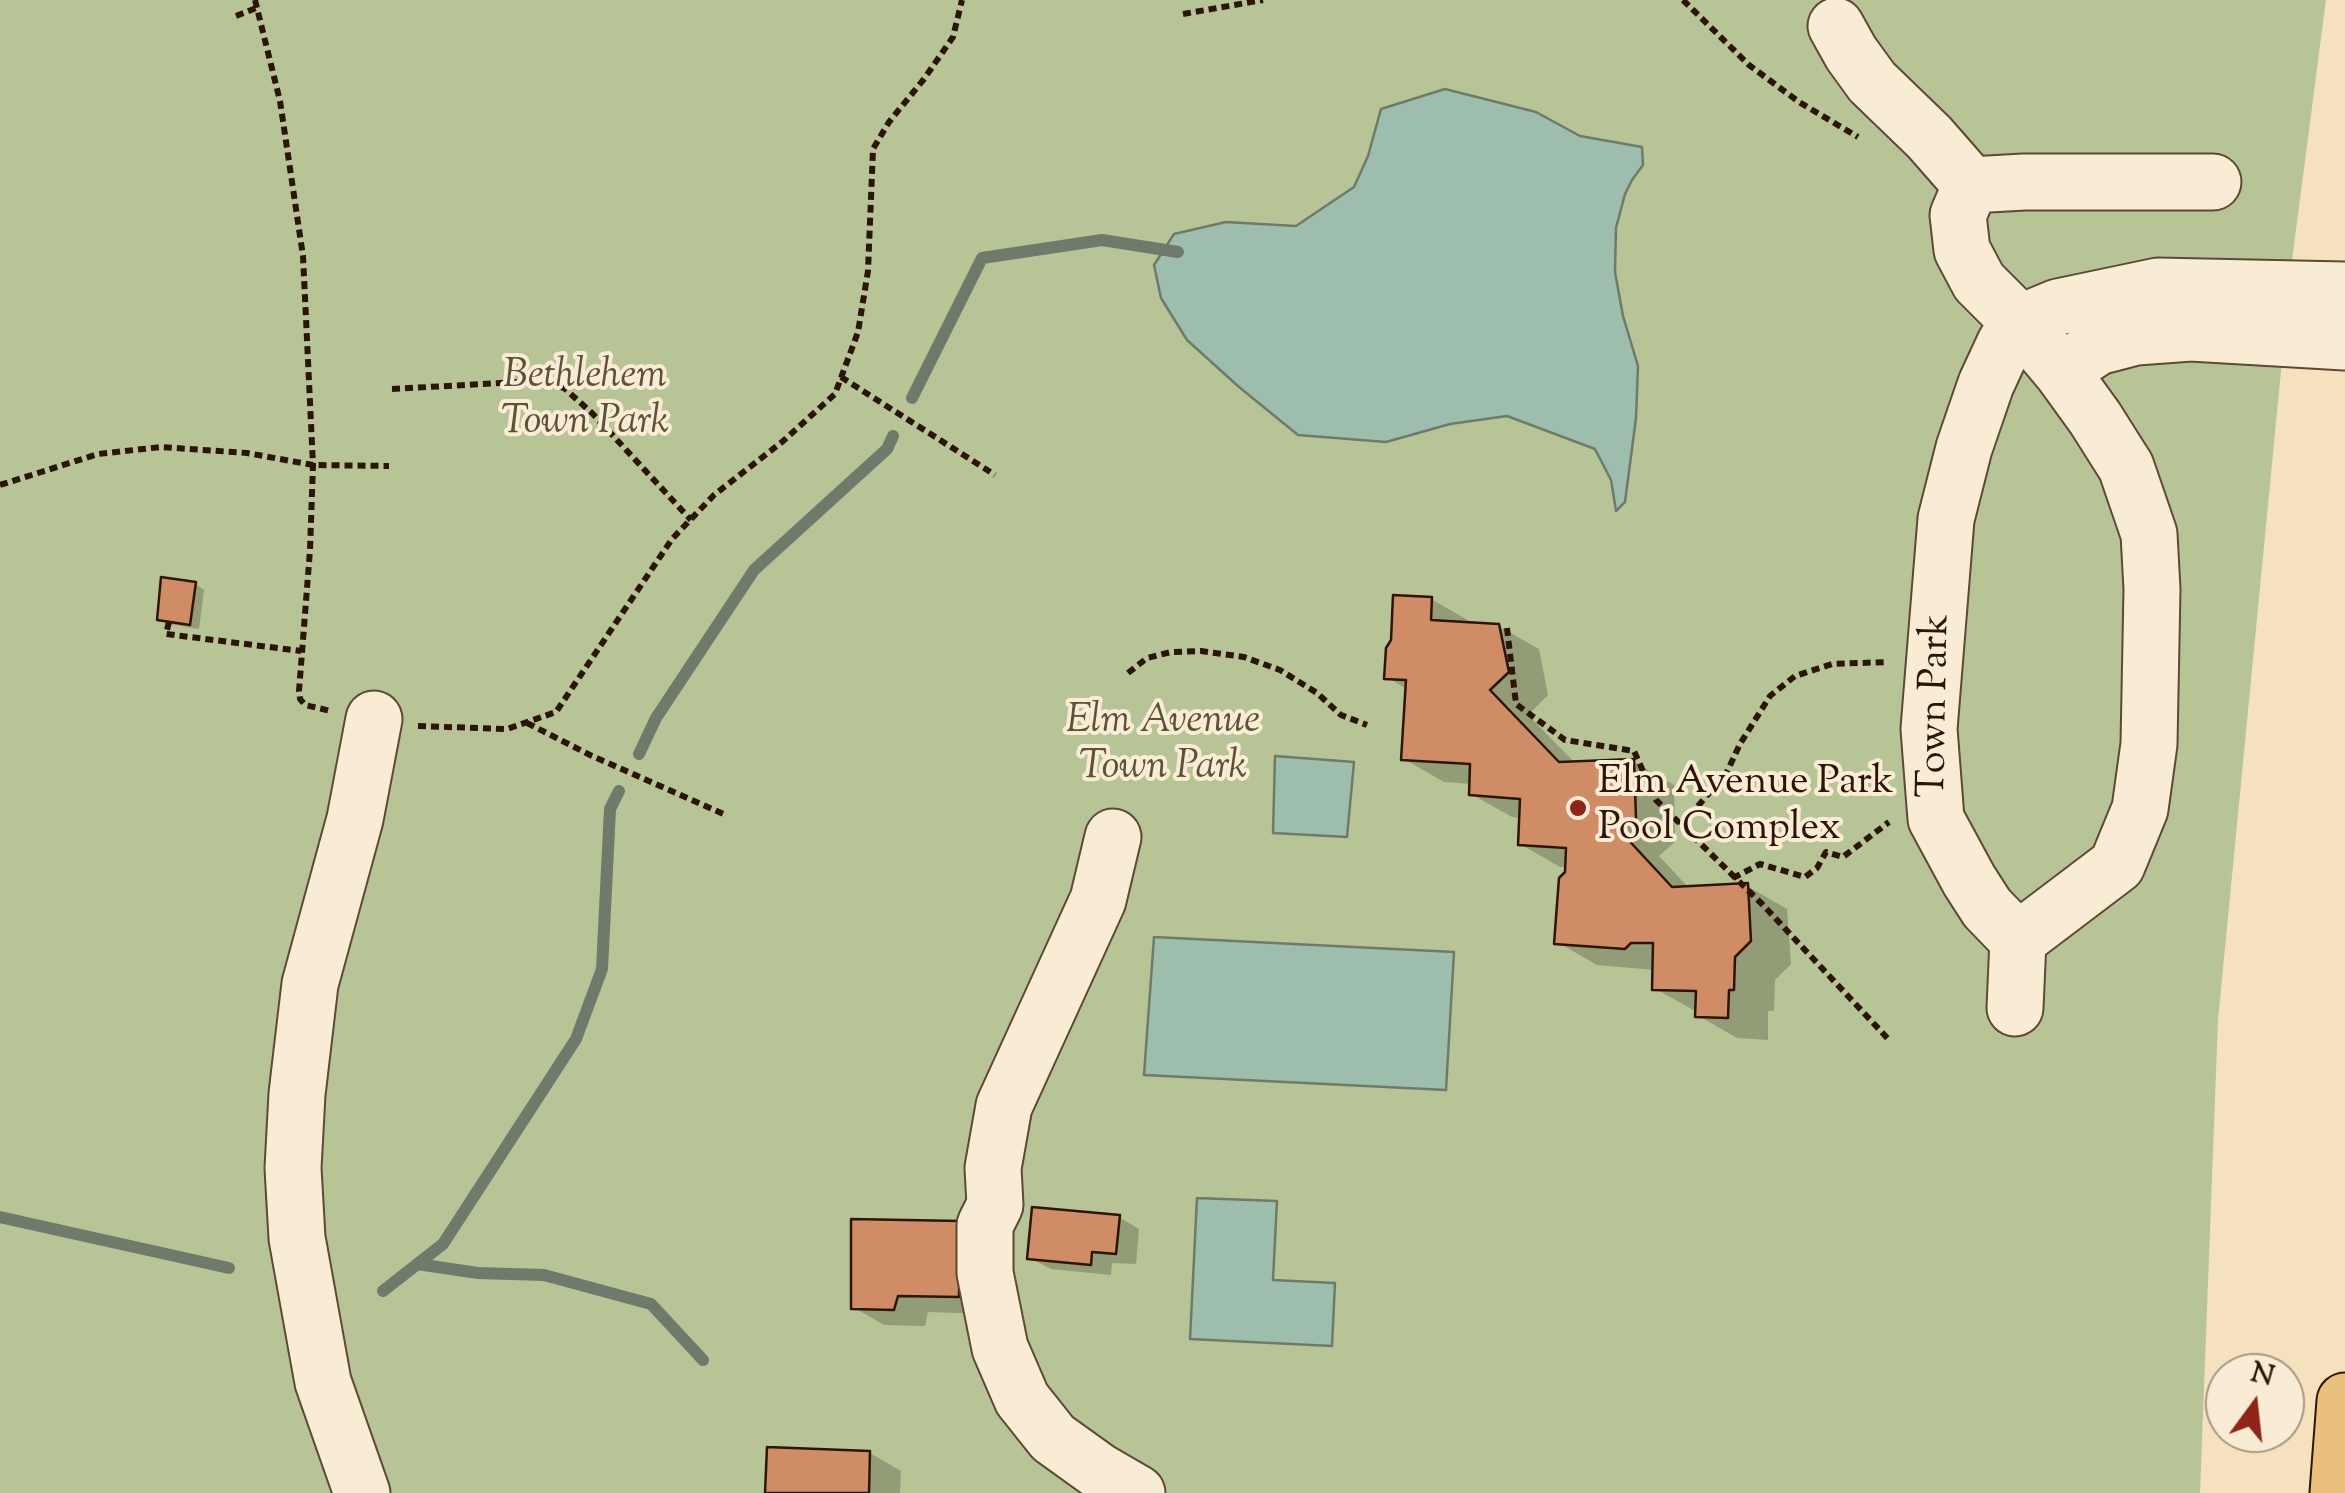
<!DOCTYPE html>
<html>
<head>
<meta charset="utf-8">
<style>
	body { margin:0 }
	#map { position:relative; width:2345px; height:1493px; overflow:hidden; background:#f6e1be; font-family:"Sorts Mill Goudy",serif }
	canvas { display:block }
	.north { position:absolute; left:2205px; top:1353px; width:100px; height:100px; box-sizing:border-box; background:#f9ecd5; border:2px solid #a79683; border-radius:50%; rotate:15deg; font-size:28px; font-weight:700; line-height:40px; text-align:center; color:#2c1508 }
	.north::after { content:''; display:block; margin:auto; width:35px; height:45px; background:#8f2418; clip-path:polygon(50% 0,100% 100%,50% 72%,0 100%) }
</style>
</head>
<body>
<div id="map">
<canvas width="2345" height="1493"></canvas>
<div class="north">N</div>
</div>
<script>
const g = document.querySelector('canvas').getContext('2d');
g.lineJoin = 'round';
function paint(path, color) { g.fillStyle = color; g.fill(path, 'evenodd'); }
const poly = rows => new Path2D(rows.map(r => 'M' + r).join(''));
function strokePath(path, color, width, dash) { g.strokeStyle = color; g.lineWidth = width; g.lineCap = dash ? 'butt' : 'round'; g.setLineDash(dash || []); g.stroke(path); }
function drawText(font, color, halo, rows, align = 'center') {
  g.font = font + ' "Sorts Mill Goudy",serif'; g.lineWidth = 8; g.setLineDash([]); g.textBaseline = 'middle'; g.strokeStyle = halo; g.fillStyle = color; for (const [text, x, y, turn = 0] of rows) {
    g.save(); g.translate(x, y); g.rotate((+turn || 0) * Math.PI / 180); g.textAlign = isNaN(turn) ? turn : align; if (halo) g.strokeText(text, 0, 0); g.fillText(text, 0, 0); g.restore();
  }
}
paint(poly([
	[0,0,2326,0,2291,268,2218,1020,2200,1493,0,1493]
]), '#b7c495');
const water = poly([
	[1445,89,1536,112,1580,136,1642,147,1643,165,1632,180,1625,194,1616,228,1615,272,1623,316,1638,366,1636,418,1625,502,1616,511,1611,480,1595,449,1507,416,1450,424,1386,442,1298,435,1239,387,1187,340,1161,298,1154,265,1174,234,1226,222,1296,226,1354,187,1368,156,1381,109,1445,89],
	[1275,756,1354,762,1347,837,1273,833,1275,756],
	[1154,937,1454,952,1446,1090,1144,1075,1154,937],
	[1197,1198,1277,1201,1273,1280,1335,1283,1332,1346,1190,1339,1197,1198]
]);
paint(water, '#9dbead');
strokePath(water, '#707a6b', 2.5);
paint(poly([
	[195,584,204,590,199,629,169,624,160,618],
	[1431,599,1471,622,1471,625,1498,626,1539,649,1548,695,1528,715,1576,764,1634,762,1674,785,1675,842,1659,856,1690,889,1747,886,1787,909,1791,964,1775,980,1774,1011,1768,1011,1768,1040,1737,1038,1697,1015,1697,1012,1654,988,1655,970,1597,965,1557,942,1567,867,1560,867,1520,844,1522,818,1512,817,1471,794,1472,784,1444,782,1404,759,1408,690,1387,677],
	[1119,1217,1139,1229,1136,1264,1112,1263,1111,1275,1051,1269,1030,1258],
	[959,1223,989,1314,928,1312,925,1326,884,1325,853,1307],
	[870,1453,901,1471,900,1493,768,1493]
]), '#0003');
strokePath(poly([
	[912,398,982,258,1102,240,1178,252],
	[639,754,656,718,754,570,887,449,893,436],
	[0,1217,229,1268],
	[417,1264,478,1273,544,1275,651,1304,703,1360],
	[383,1291,443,1244,576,1039,602,969,610,809,619,791]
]), '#707a6b', 12);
const building = poly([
	[161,577,196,582,190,625,157,620,161,577],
	[1393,595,1432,597,1431,620,1499,624,1509,672,1490,690,1559,762,1634,759,1636,818,1621,832,1672,887,1748,883,1751,941,1735,957,1734,990,1729,990,1728,1018,1695,1017,1696,991,1652,990,1653,943,1631,943,1625,949,1554,944,1559,878,1565,872,1566,848,1518,845,1520,799,1469,795,1470,764,1401,760,1406,680,1384,679,1386,648,1391,640,1393,595],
	[1032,1207,1120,1215,1116,1254,1092,1252,1091,1265,1027,1259,1032,1207],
	[851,1219,960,1221,959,1297,898,1296,894,1310,851,1309,851,1219],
	[767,1447,870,1451,869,1493,765,1493,767,1447]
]);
paint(building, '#d08c65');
strokePath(building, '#2c1508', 2.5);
const minor = poly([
	[1836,26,1851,53,1872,82,1929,137,1971,185],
	[1971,185,1958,215,1962,250,1979,282,2025,328,2061,371,2095,418,2126,467,2149,534,2152,589,2149,744,2140,809,2117,865,2018,940],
	[1971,185,2024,182,2213,182],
	[2061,371,2098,347,2136,337,2191,333,2345,342],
	[1113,837,1098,900,1004,1106,993,1168,995,1205,985,1225,985,1273,1000,1348,1022,1399,1053,1438,1099,1471,1137,1493],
	[2018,940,1987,908,1969,880,1936,819,1929,729,1946,519,1964,448,1986,384,2005,343,2025,328,2034,317,2058,307,2158,286,2345,290],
	[2015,1008,2018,940],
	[362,1493,323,1382,297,1238,293,1168,297,1094,310,984,355,819,374,719]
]);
const major = poly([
	[2338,1493,2345,1401]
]);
strokePath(minor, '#5e4836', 59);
strokePath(major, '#2c1508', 59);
strokePath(poly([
	[255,0,280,101,303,256,313,465,310,550,299,691,300,699,305,705,331,711],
	[1683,0,1749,65,1799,102,1858,137],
	[1183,14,1263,0],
	[236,16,256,8],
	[841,377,995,475],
	[392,389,537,381,564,388,592,413,691,520],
	[0,485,98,454,161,447,247,453,313,465,389,466],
	[169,622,166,634,301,651],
	[1507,628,1516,704,1565,740,1634,751,1656,800,1762,904,1890,1041],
	[1128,673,1147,658,1171,652,1201,651,1244,657,1280,670,1317,693,1341,715,1367,725],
	[527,723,590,755,726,815],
	[418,726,507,729,556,712,672,539,714,495,782,442,835,394,858,332,868,271,873,149,889,122,924,79,953,37,962,0],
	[1681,826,1727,772,1740,744,1770,696,1795,676,1832,664,1888,662],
	[1733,878,1760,864,1805,877,1817,868,1826,852,1843,857,1889,822]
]), '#2c1508', 6, [8, 5]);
strokePath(minor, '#f9ecd5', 55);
strokePath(major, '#ebc07f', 55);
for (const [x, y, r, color] of [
	[1578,808,10,"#8f2418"]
]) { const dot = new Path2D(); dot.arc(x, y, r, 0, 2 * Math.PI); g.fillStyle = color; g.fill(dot); strokePath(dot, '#f9ecd5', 4); }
drawText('italic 40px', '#5d5239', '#f9ecd5', [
	["Bethlehem",585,379],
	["Town Park",585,425],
	["Elm Avenue",1163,724],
	["Town Park",1163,770]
]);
drawText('40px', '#2c1508', '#f9ecd5', [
	["Town Park",1938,706,-89]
]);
drawText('40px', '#2c1508', '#f9ecd5', [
	["Elm Avenue Park",1598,785],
	["Pool Complex",1598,831]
], 'left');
</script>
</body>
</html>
